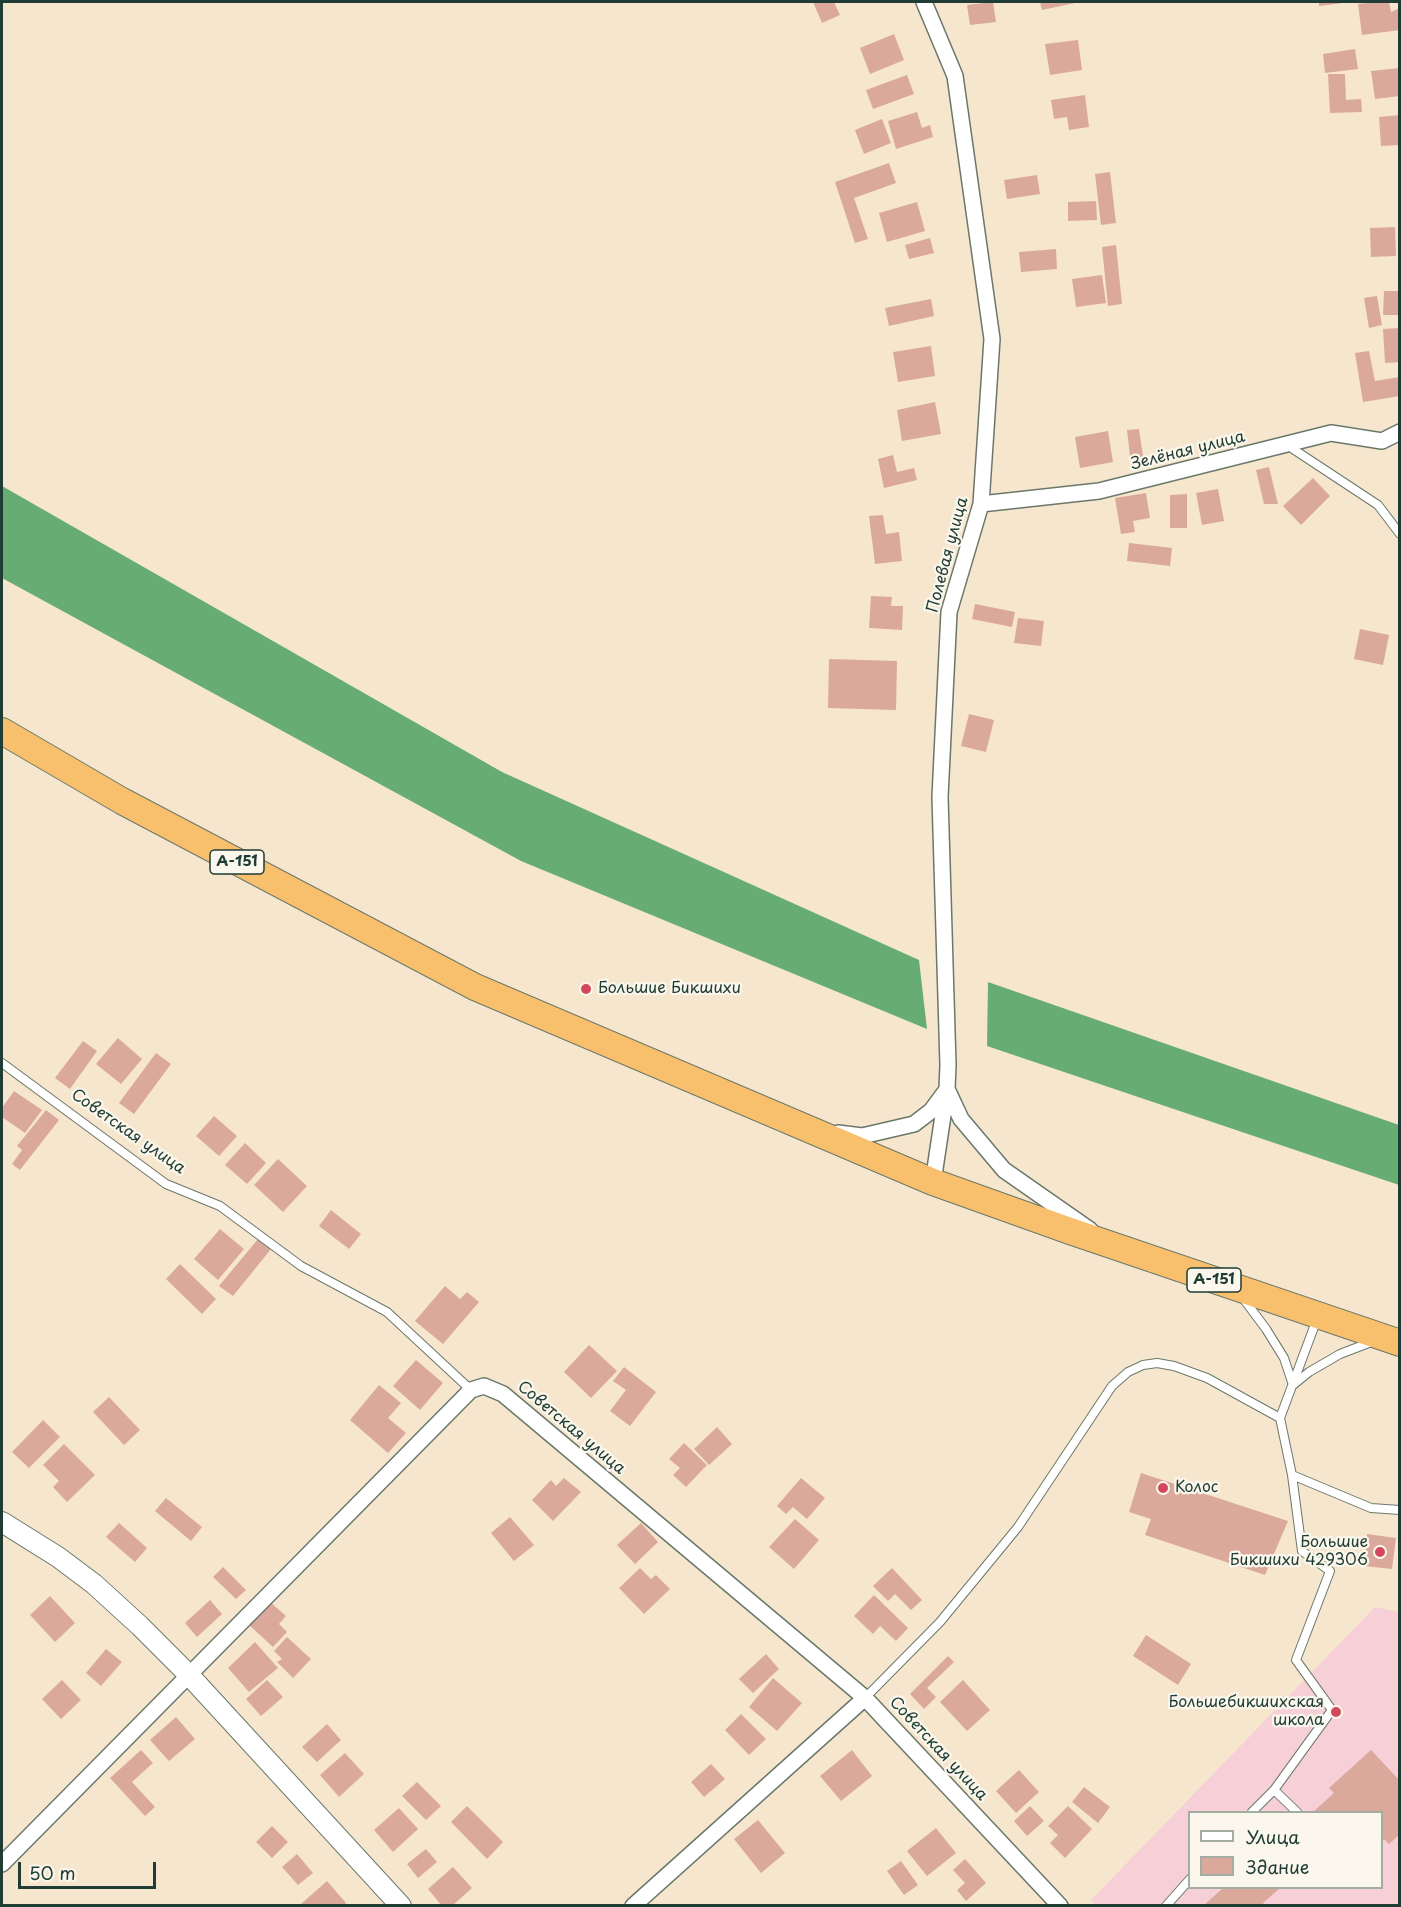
<!DOCTYPE html>
<html>
<head>
<meta charset="utf-8">
<style>
	body { margin:0 }
	#map { position:relative; width:1401px; height:1907px; overflow:hidden; background:#f6e6ce; font-family:"Playpen Sans",sans-serif }
	canvas { display:block }
	.frame { position:absolute; inset:0; border:3px solid #1f3d34; pointer-events:none }
	.legend { position:absolute; left:1188px; top:1811px; width:195px; height:78px; box-sizing:border-box; background:#fbf7ec; border:2px solid #a3ada2; margin:0; padding:8px 10px; list-style:none; font-size:18px; color:#1f3d34 }
	.legend li { display:flex; align-items:center; gap:12px; height:30px }
	.legend b { width:30px; border:2px solid #a3ada2 }
	.scale { position:absolute; left:18px; top:1862px; width:138px; height:27px; box-sizing:border-box; border:3px solid #1f3d34; border-top:0; padding-left:8px; font-size:18px; line-height:21px; white-space:nowrap; color:#1f3d34; -webkit-text-stroke:4px #fbf7ec; paint-order:stroke }
</style>
</head>
<body>
<div id="map">
<canvas width="1401" height="1907"></canvas>
<div class="frame"></div>
<ul class="legend">
<li><b style="height:8px;background:#fff"></b>Улица</li>
<li><b style="height:16px;background:#dba99b"></b>Здание</li>
</ul>
<div class="scale">50 m</div>
</div>
<script>
const g = document.querySelector('canvas').getContext('2d');
g.lineJoin = 'round';
function paint(path, color) { g.fillStyle = color; g.fill(path, 'evenodd'); }
const poly = rows => new Path2D(rows.map(r => 'M' + r).join(''));
function strokePath(path, color, width, dash) { g.strokeStyle = color; g.lineWidth = width; g.lineCap = dash ? 'butt' : 'round'; g.setLineDash(dash || []); g.stroke(path); }
function drawText(font, color, halo, rows, align = 'center') {
  g.font = font + ' "Playpen Sans",sans-serif'; g.lineWidth = 4.5; g.setLineDash([]); g.textBaseline = 'middle'; g.strokeStyle = halo; g.fillStyle = color; for (const [text, x, y, turn = 0] of rows) {
    g.save(); g.translate(x, y); g.rotate((+turn || 0) * Math.PI / 180); g.textAlign = isNaN(turn) ? turn : align; if (halo) g.strokeText(text, 0, 0); g.fillText(text, 0, 0); g.restore();
  }
}
paint(poly([
	[1375,1607,1399,1612,1399,1905,1096,1906,1091,1900],
	[1190,1812,1382,1812,1382,1888,1190,1888]
]), '#f6cfd7');
paint(poly([
	[2,486,502,772,919,960,927,1029,521,861,2,578],
	[988,982,1399,1125,1399,1185,987,1046]
]), '#67ad73');
paint(poly([
	[813,2,834,2,840,15,822,23],
	[993,2,996,22,970,25,967,5],
	[1040,2,1075,2,1075,3,1042,10],
	[1319,2,1343,2,1343,3,1319,6],
	[1377,2,1389,2,1391,12,1400,8,1400,30,1362,35,1358,4],
	[894,34,904,60,870,74,860,48],
	[1078,40,1082,70,1050,75,1045,44],
	[1355,49,1358,69,1325,73,1323,54],
	[1400,68,1400,96,1375,99,1371,71],
	[1328,74,1345,74,1346,100,1361,99,1362,112,1330,113],
	[907,75,914,94,873,109,866,90],
	[1085,95,1089,127,1069,130,1067,117,1054,119,1051,100],
	[917,112,922,128,930,125,933,137,896,149,888,121],
	[1400,115,1400,145,1381,146,1379,117],
	[882,119,891,143,864,154,855,130],
	[889,163,896,183,854,198,868,239,855,243,835,182],
	[1110,172,1116,223,1101,225,1095,174],
	[1037,175,1040,194,1007,199,1004,180],
	[1096,201,1097,220,1068,221,1068,202],
	[917,202,925,231,887,242,879,213],
	[1395,227,1396,256,1371,257,1370,228],
	[930,238,934,253,909,259,905,245],
	[1116,245,1122,304,1108,306,1102,247],
	[1056,249,1057,269,1021,272,1019,252],
	[1102,275,1106,303,1076,307,1072,279],
	[1384,291,1400,291,1400,315,1383,315],
	[1377,296,1382,325,1369,328,1364,298],
	[931,299,934,316,889,326,885,308],
	[1400,328,1400,362,1385,363,1383,329],
	[931,346,935,376,898,382,893,352],
	[1369,351,1375,381,1400,377,1400,396,1363,402,1355,353],
	[935,402,941,434,902,441,897,410],
	[1139,429,1144,463,1131,465,1127,430],
	[1108,431,1113,462,1080,468,1075,437],
	[893,455,897,472,914,468,917,480,884,488,878,459],
	[1269,467,1278,504,1264,504,1256,470],
	[1313,478,1330,496,1301,525,1283,506],
	[1218,489,1224,521,1202,525,1196,493],
	[1146,493,1150,518,1133,521,1135,532,1121,534,1115,498],
	[1187,494,1187,528,1170,528,1170,495],
	[883,515,886,534,899,532,902,561,875,564,869,516],
	[1129,543,1172,548,1170,566,1127,561],
	[871,596,892,597,891,606,903,606,902,630,869,628],
	[975,604,1015,612,1012,627,972,619],
	[1018,618,1044,621,1041,646,1014,643],
	[1360,629,1389,635,1383,665,1354,659],
	[829,659,897,661,896,710,828,708],
	[969,714,994,720,986,752,961,746],
	[118,1038,142,1059,121,1084,96,1064],
	[83,1041,97,1051,70,1089,55,1078],
	[156,1053,171,1064,134,1114,119,1103],
	[14,1091,42,1110,25,1133,2,1117,2,1108],
	[46,1110,59,1120,20,1170,12,1164,22,1150,17,1146],
	[214,1116,237,1136,219,1156,196,1136],
	[245,1143,266,1163,247,1184,225,1165],
	[278,1159,307,1186,283,1212,254,1185],
	[331,1210,361,1234,349,1249,319,1226],
	[220,1229,244,1249,218,1280,194,1259],
	[258,1239,271,1249,233,1296,219,1286],
	[180,1264,216,1299,202,1314,166,1279],
	[445,1286,460,1299,467,1292,479,1302,443,1344,415,1321],
	[589,1345,617,1371,591,1398,564,1372],
	[416,1360,443,1383,420,1410,393,1386],
	[624,1367,656,1392,630,1426,610,1411,626,1390,613,1381],
	[379,1385,401,1403,388,1418,406,1433,388,1453,350,1420],
	[109,1397,140,1430,124,1445,93,1412],
	[43,1420,60,1437,29,1468,12,1452],
	[717,1427,732,1444,709,1465,694,1449],
	[684,1443,707,1465,686,1487,673,1475,680,1468,669,1459],
	[64,1444,95,1475,67,1502,53,1487,59,1481,43,1465],
	[1141,1473,1288,1521,1265,1575,1145,1535,1151,1519,1129,1512],
	[564,1478,581,1492,553,1521,532,1500,551,1480,556,1486],
	[801,1478,825,1498,807,1519,793,1507,786,1514,777,1506],
	[166,1498,202,1527,191,1541,155,1511],
	[510,1517,534,1545,514,1561,491,1533],
	[795,1519,819,1540,794,1569,769,1547],
	[119,1523,147,1548,135,1562,106,1537],
	[641,1523,658,1542,635,1564,617,1545],
	[1367,1534,1396,1538,1392,1569,1364,1566],
	[223,1567,246,1590,236,1599,213,1577],
	[640,1568,651,1579,656,1575,670,1589,644,1614,619,1588],
	[892,1568,922,1600,911,1610,895,1594,888,1601,873,1586],
	[874,1595,908,1628,896,1641,880,1626,873,1634,854,1616],
	[50,1596,75,1623,55,1642,30,1615],
	[210,1600,222,1614,197,1637,185,1623],
	[270,1602,286,1616,279,1624,287,1632,273,1647,249,1625],
	[1146,1635,1191,1664,1178,1685,1133,1656],
	[287,1637,311,1659,293,1678,277,1662,282,1659,274,1651],
	[255,1642,278,1668,249,1692,228,1668],
	[106,1649,122,1662,101,1686,86,1673],
	[766,1654,779,1669,753,1693,739,1679],
	[948,1656,954,1662,927,1688,936,1697,924,1709,910,1694],
	[773,1678,802,1703,777,1731,749,1707],
	[62,1680,81,1700,61,1719,42,1699],
	[267,1680,283,1697,261,1716,246,1699],
	[963,1680,990,1710,967,1731,940,1702],
	[741,1714,766,1739,749,1755,725,1730],
	[176,1717,195,1739,169,1761,150,1740],
	[327,1724,341,1740,317,1762,302,1747],
	[141,1750,153,1763,132,1782,155,1807,145,1816,110,1778],
	[852,1750,872,1776,841,1801,820,1776],
	[1371,1750,1400,1781,1400,1834,1389,1844,1384,1839,1382,1842,1382,1812,1313,1812,1334,1793,1329,1788],
	[345,1753,364,1774,339,1797,320,1775],
	[711,1764,725,1779,704,1797,691,1782],
	[1019,1770,1039,1792,1016,1813,996,1791],
	[417,1782,441,1806,426,1820,402,1796],
	[1084,1787,1110,1807,1098,1823,1072,1802],
	[467,1806,503,1842,487,1859,451,1822],
	[1030,1806,1044,1821,1027,1836,1014,1821],
	[1068,1806,1092,1829,1065,1858,1050,1843,1058,1835,1048,1826],
	[399,1808,418,1829,393,1852,374,1830],
	[758,1820,785,1853,761,1873,734,1839],
	[272,1826,288,1842,272,1858,256,1842],
	[936,1828,956,1853,927,1876,907,1851],
	[426,1849,437,1862,418,1878,407,1864],
	[297,1854,313,1873,298,1885,282,1867],
	[965,1859,986,1883,966,1901,957,1890,965,1883,953,1870],
	[901,1861,918,1885,904,1895,887,1871],
	[453,1867,472,1888,452,1906,442,1906,428,1889],
	[327,1881,346,1903,343,1906,303,1906,301,1904],
	[1223,1888,1280,1888,1263,1903,1266,1906,1203,1906]
]), '#dba99b');
const service = poly([
	[1287,445,1378,505,1400,534],
	[2,1063,166,1184,220,1206,301,1266,387,1312,471,1390],
	[1243,1298,1266,1329,1284,1358,1293,1385,1309,1372,1340,1354,1374,1341],
	[1292,1475,1371,1508,1400,1510],
	[865,1698,940,1622,1018,1527,1112,1386,1128,1372,1143,1365,1157,1363,1174,1366,1207,1378,1280,1418],
	[1252,1812,1274,1790],
	[1297,1812,1274,1790,1332,1710,1296,1660,1330,1571,1302,1551,1292,1475,1280,1418,1317,1319],
	[1166,1906,1190,1879]
]);
const minor = poly([
	[924,2,955,76,992,339,981,504,949,612,940,797,948,1065,947,1089,933,1182],
	[981,504,1099,491,1331,433,1382,441,1400,432],
	[947,1089,961,1119,1004,1170,1090,1230],
	[838,1133,862,1136,914,1124,931,1111,945,1092],
	[2,1864,471,1390,484,1386,503,1394,865,1698,1060,1906],
	[633,1906,865,1698]
]);
const tertiary = poly([
	[2,1522,58,1557,94,1584,140,1626,188,1674,401,1906]
]);
const trunk = poly([
	[2,731,122,801,475,987,933,1182,1070,1231,1400,1343]
]);
strokePath(service, '#6a786a', 10);
strokePath(minor, '#6a786a', 18);
strokePath(tertiary, '#6a786a', 22);
strokePath(trunk, '#6a786a', 28);
strokePath(service, '#fff', 8);
strokePath(minor, '#fff', 15);
strokePath(tertiary, '#fff', 20);
strokePath(trunk, '#f8bf6c', 26);
for (const [x, y, r, color] of [
	[586,989,6,"#d1495b"],
	[1163,1488,6,"#d1495b"],
	[1380,1552,6,"#d1495b"],
	[1336,1712,6,"#d1495b"]
]) { const dot = new Path2D(); dot.arc(x, y, r, 0, 2 * Math.PI); g.fillStyle = color; g.fill(dot); strokePath(dot, '#fbf7ec', 2); }
for (const [x, y, w] of [
	[237,862,54],
	[1214,1280,54]
]) { const box = new Path2D(); box.roundRect(x - w / 2, y - 12, w, 24, 4.5); g.fillStyle = '#fbf7ec'; g.fill(box); strokePath(box, '#1f3d34', 1.5); }
drawText('bold 15px', '#1f3d34', null, [
	["А-151",237,862],
	["А-151",1214,1280]
]);
drawText('16px', '#1f3d34', '#fbf7ec', [
	["Зелёная улица",1188,451,-14],
	["Полевая улица",948,555,-75],
	["Советская улица",128,1132,35],
	["Советская улица",571,1428,40],
	["Советская улица",938,1749,47]
]);
drawText('16px', '#1f3d34', '#fbf7ec', [
	["Большие Бикшихи",598,989],
	["Колос",1175,1488],
	["Большие",1368,1543,"right"],
	["Бикшихи 429306",1368,1561,"right"],
	["Большебикшихская",1324,1703,"right"],
	["школа",1324,1721,"right"]
], 'left');
</script>
</body>
</html>
